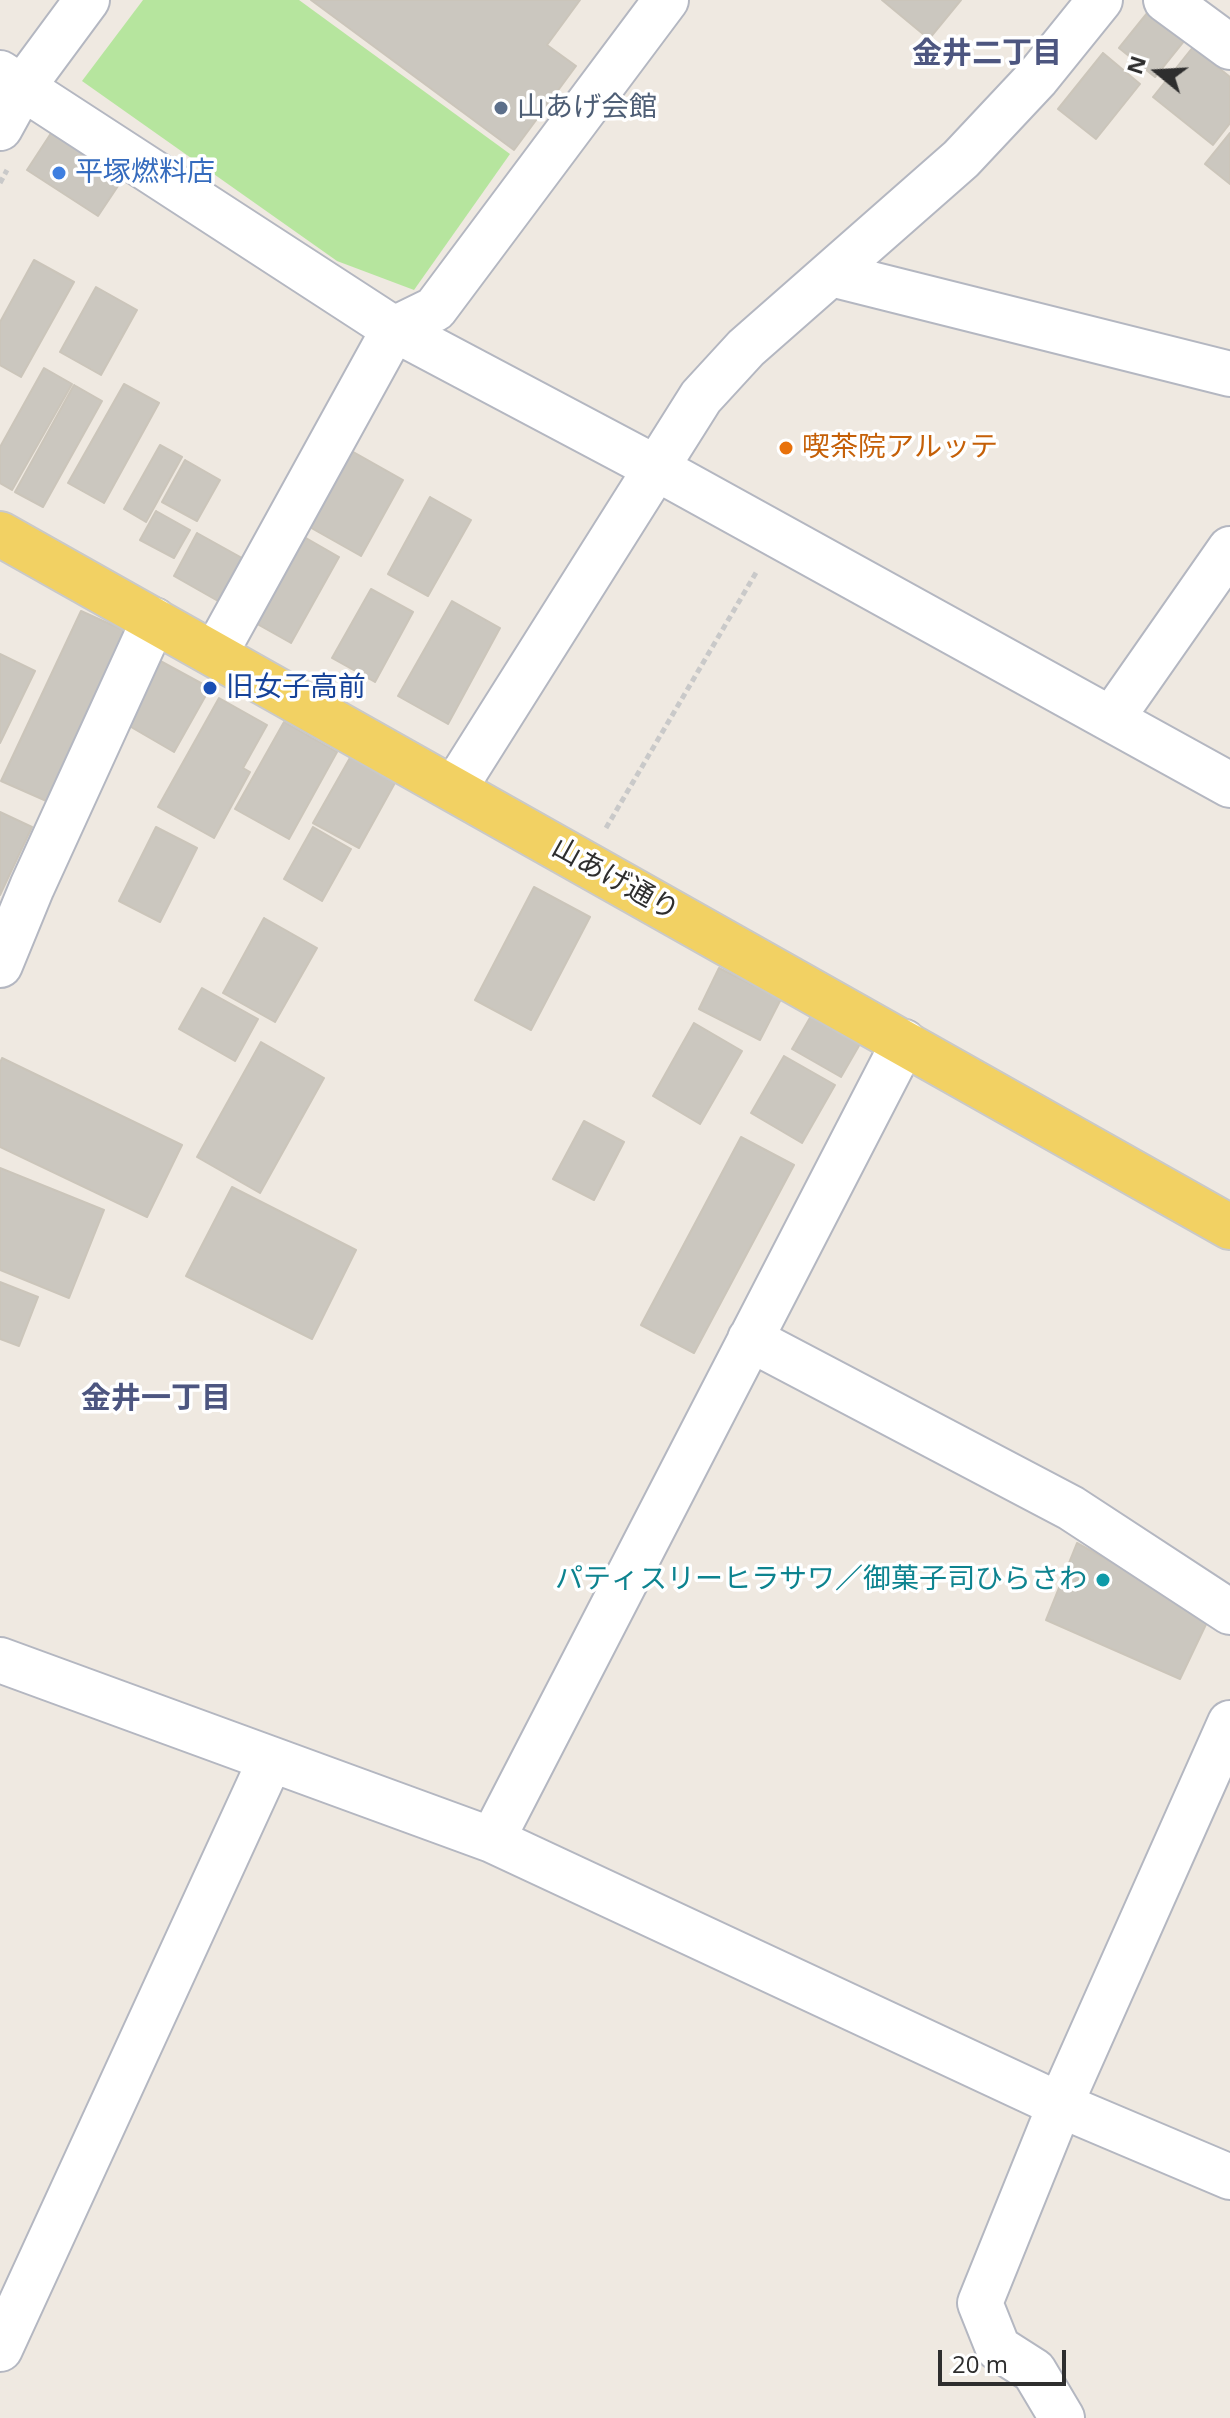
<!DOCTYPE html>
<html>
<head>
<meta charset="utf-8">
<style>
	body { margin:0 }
	#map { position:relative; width:1230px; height:2418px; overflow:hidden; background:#efe9e1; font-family:"Open Sans",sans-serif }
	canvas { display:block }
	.north { position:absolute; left:1118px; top:32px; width:80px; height:80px; -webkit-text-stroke:6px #fff; paint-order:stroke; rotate:288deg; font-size:22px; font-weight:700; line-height:32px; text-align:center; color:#2e2e2e }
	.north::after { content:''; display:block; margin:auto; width:28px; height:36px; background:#2e2e2e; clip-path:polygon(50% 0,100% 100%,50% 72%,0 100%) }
	.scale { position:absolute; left:938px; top:2350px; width:128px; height:36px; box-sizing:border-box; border:4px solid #2e2e2e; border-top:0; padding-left:10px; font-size:24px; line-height:28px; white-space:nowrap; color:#2e2e2e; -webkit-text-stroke:6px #fff; paint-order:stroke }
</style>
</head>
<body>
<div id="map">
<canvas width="1230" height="2418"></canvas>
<div class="north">N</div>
<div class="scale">20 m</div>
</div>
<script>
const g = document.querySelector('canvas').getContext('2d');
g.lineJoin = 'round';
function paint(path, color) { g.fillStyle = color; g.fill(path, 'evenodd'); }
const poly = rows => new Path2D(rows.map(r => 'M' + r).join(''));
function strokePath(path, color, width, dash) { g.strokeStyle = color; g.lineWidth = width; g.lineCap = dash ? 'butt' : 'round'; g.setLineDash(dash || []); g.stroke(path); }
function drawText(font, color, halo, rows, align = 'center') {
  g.font = font + ' "Open Sans","Noto Sans JP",sans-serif'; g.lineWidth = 7; g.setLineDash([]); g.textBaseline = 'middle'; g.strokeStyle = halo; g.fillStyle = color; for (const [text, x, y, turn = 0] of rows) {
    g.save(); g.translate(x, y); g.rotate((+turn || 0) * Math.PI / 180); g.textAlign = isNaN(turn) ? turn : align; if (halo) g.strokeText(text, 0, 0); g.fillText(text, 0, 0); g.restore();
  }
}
paint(poly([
	[143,0,299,0,510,154,414,290,337,261,82,81]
]), '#b6e59e');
const building = poly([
	[311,0,580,0,547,45,576,66,514,150,311,0],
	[882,0,961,0,929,39,882,0],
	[1148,12,1184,41,1155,77,1119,48,1148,12],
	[1193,47,1230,77,1230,123,1213,145,1153,97,1193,47],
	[1103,53,1140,84,1096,139,1058,109,1103,53],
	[59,121,130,168,98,216,27,170,59,121],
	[1230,133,1230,184,1205,164,1230,133],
	[34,260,74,282,21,377,0,365,0,322,34,260],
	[96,287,137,310,101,375,60,352,96,287],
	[44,368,72,384,12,490,0,483,0,447,44,368],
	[124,384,159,403,104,503,68,483,124,384],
	[74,385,102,401,43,507,15,492,74,385],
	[160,445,182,457,146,522,124,509,160,445],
	[348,449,403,480,361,556,306,525,348,449],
	[185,460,220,480,197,521,162,502,185,460],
	[430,497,471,520,428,596,388,574,430,497],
	[156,511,190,530,174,558,140,540,156,511],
	[292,530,339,557,291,643,243,616,292,530],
	[197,533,242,558,218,601,174,576,197,533],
	[371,589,413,612,375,682,332,658,371,589],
	[452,601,500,628,448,724,398,696,452,601],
	[81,611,130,633,51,803,1,781,81,611],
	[0,654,35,671,0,743,0,654],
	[153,657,210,688,174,752,119,720,153,657],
	[219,698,267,725,243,768,250,772,214,838,158,807,219,698],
	[284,722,337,752,289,839,235,809,284,722],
	[351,756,396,781,359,848,313,823,351,756],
	[0,812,32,827,0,895,0,812],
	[156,827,197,848,160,922,119,901,156,827],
	[313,827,351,849,322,901,284,879,313,827],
	[534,887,590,917,531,1030,475,1000,534,887],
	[264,918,317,948,275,1022,223,993,264,918],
	[719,968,781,999,760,1040,699,1009,719,968],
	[202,988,258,1019,235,1061,179,1029,202,988],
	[811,1016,860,1044,841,1077,792,1049,811,1016],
	[694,1023,742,1051,700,1124,653,1096,694,1023],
	[261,1042,324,1078,260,1193,197,1157,261,1042],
	[784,1056,835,1085,802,1143,751,1113,784,1056],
	[2,1058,182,1145,147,1217,0,1147,0,1063,2,1058],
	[584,1121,624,1142,594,1200,553,1179,584,1121],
	[741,1137,794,1165,694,1353,641,1325,741,1137],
	[0,1168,104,1210,69,1298,0,1270,0,1168],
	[232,1187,356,1250,312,1339,186,1276,232,1187],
	[0,1282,38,1297,19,1346,0,1339,0,1282],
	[1077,1543,1210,1616,1180,1679,1046,1620,1077,1543]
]);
paint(building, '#cbc7bf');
strokePath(building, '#cbc5ba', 2);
const minor = poly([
	[1166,0,1230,47],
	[0,73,394,329,435,309,666,0],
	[0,128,22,88,87,0],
	[831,274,1230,374],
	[215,654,394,329,656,468,1230,785],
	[1112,718,1230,549],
	[454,789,701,397,746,348,961,159,1037,78,1100,0],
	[0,965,32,887,154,620],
	[750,1339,1071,1508,1230,1612],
	[0,1660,492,1840,1060,2105,1230,2177],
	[492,1840,904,1042],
	[0,2349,270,1761],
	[1062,2418,1034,2371,998,2348,980,2303,1060,2105,1230,1723]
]);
const major = poly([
	[0,534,1230,1227]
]);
strokePath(minor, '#b4b7c1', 48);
strokePath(major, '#c9c9c9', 48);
strokePath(poly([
	[0,183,7,170],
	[606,828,757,571]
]), '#c9c9c9', 5, [6, 4]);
strokePath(minor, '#fff', 44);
strokePath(major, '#f2d163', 44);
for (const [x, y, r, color] of [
	[501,108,8,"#5c6f8a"],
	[59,173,8,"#3f7fe0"],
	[786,448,8,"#e8710a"],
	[210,688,8,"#1a4fb4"],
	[1103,1580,8,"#0f9aa8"]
]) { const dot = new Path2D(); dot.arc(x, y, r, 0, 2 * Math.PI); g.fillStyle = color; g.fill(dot); strokePath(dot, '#fff', 3); }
drawText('28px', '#4e5e75', '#fff', [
	["山あげ会館",517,108]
], 'left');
drawText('28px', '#366cbe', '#fff', [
	["平塚燃料店",75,173]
], 'left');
drawText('28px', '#c56008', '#fff', [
	["喫茶院アルッテ",802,448]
], 'left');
drawText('28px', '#164399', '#fff', [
	["旧女子高前",226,688]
], 'left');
drawText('28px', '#2e2e2e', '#fff', [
	["山あげ通り",615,880,29]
]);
drawText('28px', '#0d838f', '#fff', [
	["パティスリーヒラサワ／御菓子司ひらさわ",1087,1580]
], 'right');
drawText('bold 30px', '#4d5680', '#fff', [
	["金井二丁目",987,54],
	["金井一丁目",156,1399]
]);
</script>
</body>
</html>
